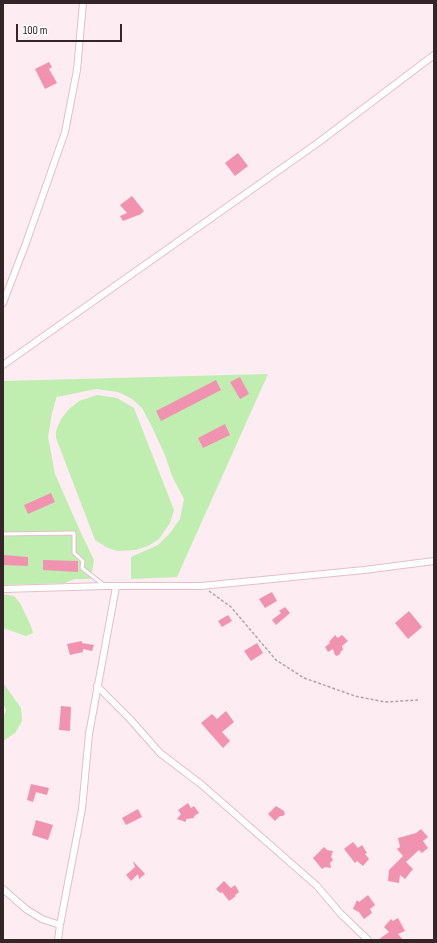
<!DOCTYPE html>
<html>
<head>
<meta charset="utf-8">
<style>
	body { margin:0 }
	#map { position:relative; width:437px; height:943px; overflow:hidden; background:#fdecf1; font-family:"Sofia Sans Condensed",sans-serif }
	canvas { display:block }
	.frame { position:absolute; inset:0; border:4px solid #342529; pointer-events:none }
	.scale { position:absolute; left:16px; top:24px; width:106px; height:18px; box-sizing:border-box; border:2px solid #342529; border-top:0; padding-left:5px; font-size:12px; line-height:14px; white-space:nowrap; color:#342529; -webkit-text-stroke:3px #fefefe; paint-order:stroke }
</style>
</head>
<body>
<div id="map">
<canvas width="437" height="943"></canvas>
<div class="frame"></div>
<div class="scale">100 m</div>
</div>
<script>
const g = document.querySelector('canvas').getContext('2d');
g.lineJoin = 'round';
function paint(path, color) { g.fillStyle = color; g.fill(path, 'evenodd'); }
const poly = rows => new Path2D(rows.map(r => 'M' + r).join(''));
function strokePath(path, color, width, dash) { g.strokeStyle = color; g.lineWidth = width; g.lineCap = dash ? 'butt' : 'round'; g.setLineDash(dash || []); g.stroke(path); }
paint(poly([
	[268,374,177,577,131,579,131,557,158,545,170,533,180,519,184,499,172,476,165,455,151,425,142,408,132,399,118,392,96,389,57,397,59,389,52,413,48,437,55,474,81,533,94,560,91,579,75,579,65,583,3,585,3,381],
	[97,395,117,398,134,408,174,510,170,523,159,539,148,546,136,550,117,551,106,547,95,540,56,438,56,431,61,419,69,409,79,401],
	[3,594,14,596,20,603,31,626,33,633,26,636,3,628],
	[3,683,21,708,22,721,15,733,3,741,3,718,6,710,3,702]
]), '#bfeeb0');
paint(poly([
	[49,62,52,67,49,69,57,83,45,89,35,69],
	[238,153,248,166,235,176,225,163],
	[132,196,144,211,141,214,123,221,120,216,127,213,120,205],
	[240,377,249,394,240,399,230,382],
	[216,380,221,390,161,421,156,411],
	[225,424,230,435,203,448,198,438],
	[51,493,55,502,28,514,24,505],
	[3,555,28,557,28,566,3,565],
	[43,560,78,561,78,572,43,570],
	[272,592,277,601,265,608,259,599],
	[285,607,290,613,276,625,272,620,281,613,279,611],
	[409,611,422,627,408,639,395,623],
	[228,615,232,621,222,627,218,621],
	[335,635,338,638,342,635,348,641,342,646,343,650,341,651,340,654,337,656,335,655,333,649,328,652,325,647,330,643,329,642],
	[82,641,82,643,94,645,92,651,83,649,83,652,70,655,67,644],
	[257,643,263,653,251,661,244,651],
	[61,706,71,707,70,731,59,730],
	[226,711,234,722,222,732,230,741,223,748,201,723,212,714,217,719],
	[31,784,49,788,47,795,36,792,33,802,27,800],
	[188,803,191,808,194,806,199,813,194,816,194,818,186,819,186,822,177,819,181,814,178,810],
	[276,806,284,811,285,814,283,816,280,816,275,821,268,814],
	[138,809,142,817,126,825,122,818],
	[36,820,53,825,48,840,32,835],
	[421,829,428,837,423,841,428,848,422,853,419,850,406,862,413,869,405,879,400,875,399,883,388,881,389,870,403,856,397,849,400,847,398,838,416,833],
	[353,842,358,848,362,845,367,853,365,854,369,859,363,866,357,861,355,863,344,849],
	[324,847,327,850,333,851,331,857,333,860,330,863,331,868,325,867,322,869,313,858],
	[133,861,145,874,139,879,138,874,131,881,126,875,135,867],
	[224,881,231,888,235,885,239,892,235,895,236,896,229,901,222,892,220,893,216,889],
	[368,895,375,905,370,909,372,913,364,919,359,912,353,909,357,900,359,902],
	[398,918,405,931,398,934,403,940,378,940,389,932,384,927,391,919,393,921]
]), '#f292b1');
const lane = poly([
	[3,534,74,533,74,553,83,561,82,568,105,586]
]);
const street = poly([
	[3,303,26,243,65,132,77,70,83,3],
	[3,365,319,142,434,55],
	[3,589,106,586,201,586,364,570,434,561],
	[97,686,130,719,160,753,202,785,317,886,340,913,368,940],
	[3,889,26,909,42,919,60,925],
	[58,940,60,925,82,809,89,734,116,587]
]);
strokePath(lane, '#e5bec9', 5);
strokePath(street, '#e5bec9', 8);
strokePath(poly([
	[209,591,231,607,276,660,304,678,355,696,385,702,418,700]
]), '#b3a3a8', 1.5, [3, 2]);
strokePath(lane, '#fff', 3);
strokePath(street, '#fff', 6);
</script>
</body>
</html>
